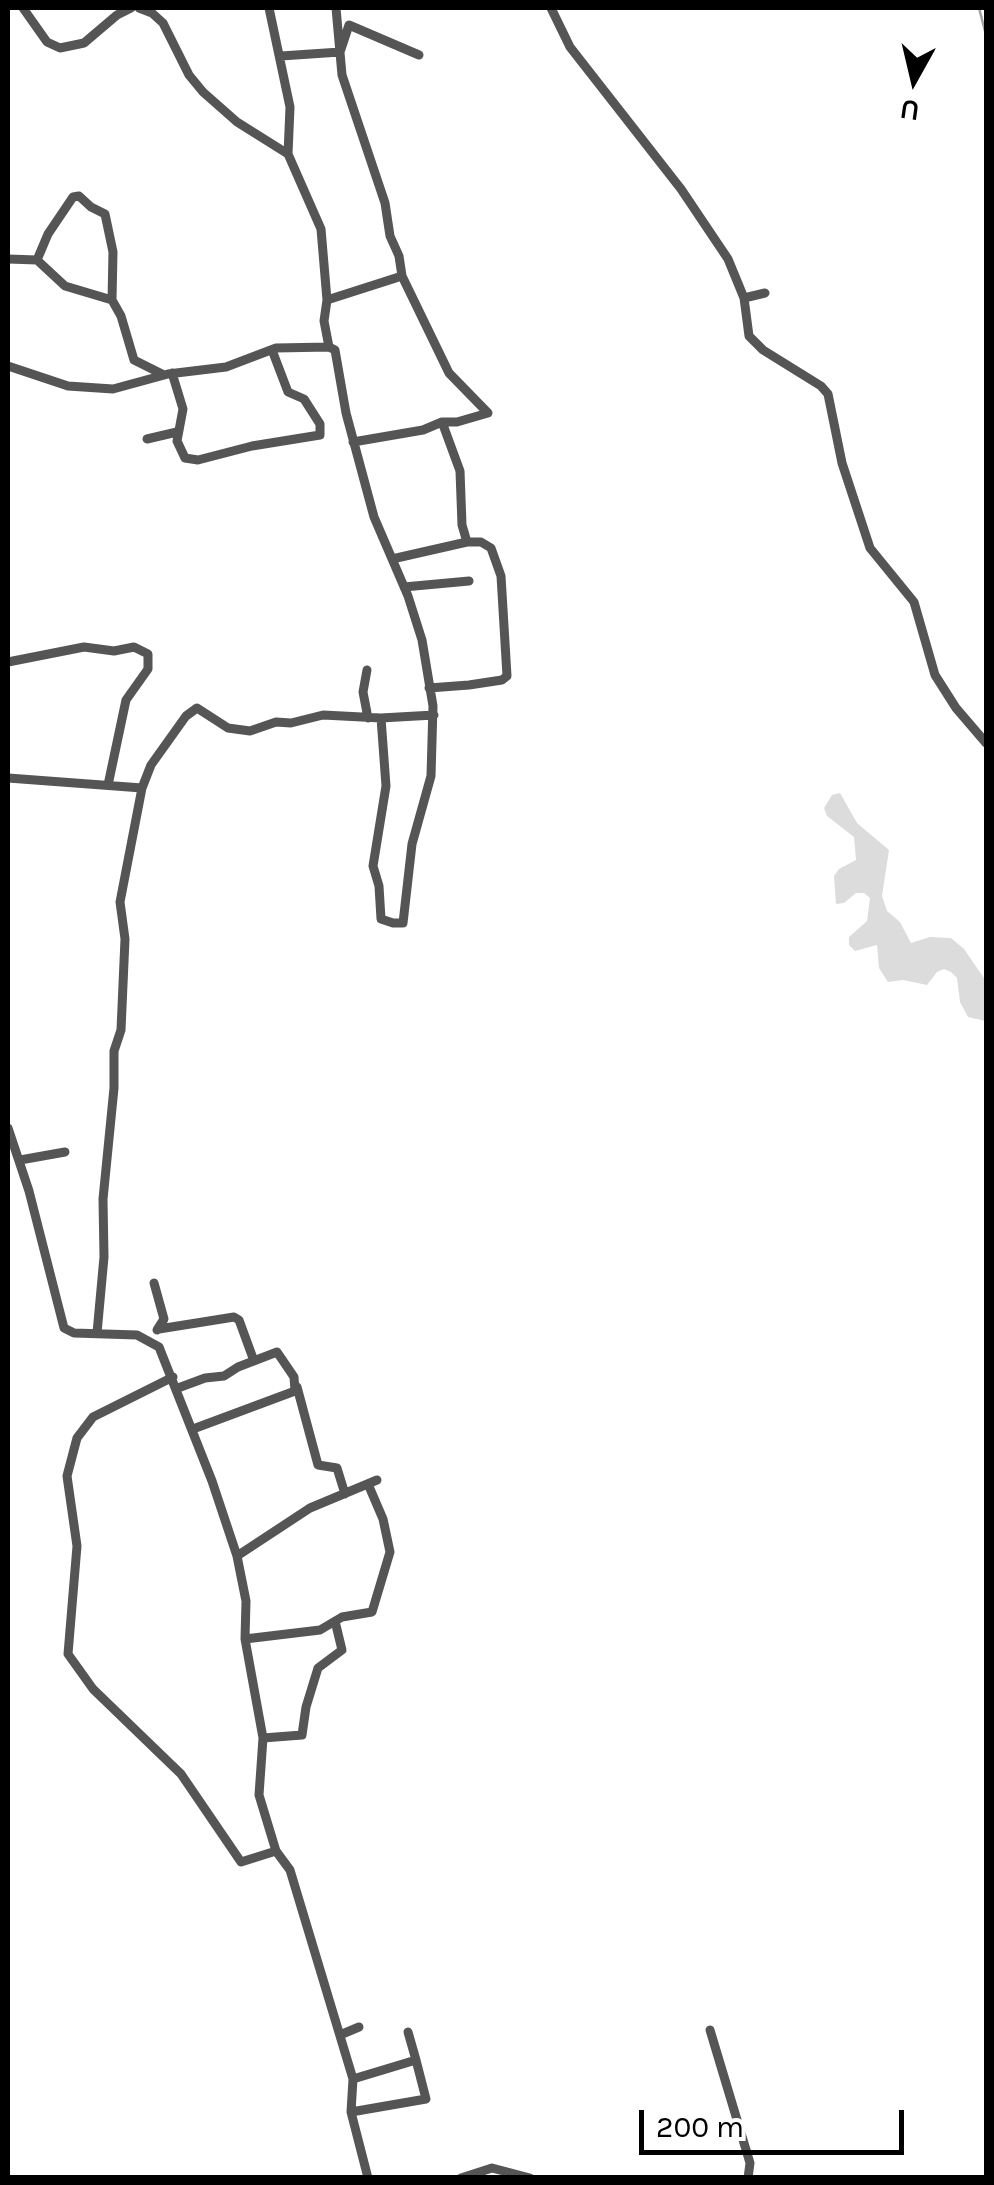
<!DOCTYPE html>
<html>
<head>
<meta charset="utf-8">
<style>
	body { margin:0 }
	#map { position:relative; width:994px; height:2185px; overflow:hidden; background:#fff; font-family:Karla,sans-serif }
	canvas { display:block }
	.frame { position:absolute; inset:0; border:10px solid #000; pointer-events:none }
	.north { position:absolute; left:864px; top:30px; width:100px; height:100px; -webkit-text-stroke:8px #fff; paint-order:stroke; rotate:188deg; font-size:28px; font-weight:700; line-height:40px; text-align:center; color:#000 }
	.north::after { content:''; display:block; margin:auto; width:35px; height:45px; background:#000; clip-path:polygon(50% 0,100% 100%,50% 72%,0 100%) }
	.scale { position:absolute; left:639px; top:2110px; width:265px; height:45px; box-sizing:border-box; border:5px solid #000; border-top:0; padding-left:12px; font-size:30px; line-height:35px; white-space:nowrap; color:#000; -webkit-text-stroke:8px #fff; paint-order:stroke }
</style>
</head>
<body>
<div id="map">
<canvas width="994" height="2185"></canvas>
<div class="frame"></div>
<div class="north">U</div>
<div class="scale">200 m</div>
</div>
<script>
const g = document.querySelector('canvas').getContext('2d');
g.lineJoin = 'round';
function paint(path, color) { g.fillStyle = color; g.fill(path, 'evenodd'); }
const poly = rows => new Path2D(rows.map(r => 'M' + r).join(''));
function strokePath(path, color, width, dash) { g.strokeStyle = color; g.lineWidth = width; g.lineCap = dash ? 'butt' : 'round'; g.setLineDash(dash || []); g.stroke(path); }
paint(poly([
	[840,793,857,823,889,850,882,896,887,911,900,922,911,943,930,937,951,938,964,949,986,981,986,1021,968,1017,960,1002,957,978,951,972,944,969,937,972,927,985,903,980,888,982,879,968,877,945,855,951,849,945,849,937,867,921,870,898,864,893,856,893,844,903,836,904,834,876,839,869,856,860,854,837,827,816,824,808,832,795]
]), '#dcdcdc');
strokePath(poly([
	[979,8,986,35]
]), '#a3a3a3', 2.5);
strokePath(poly([
	[23,8,47,42,60,48,84,43,117,15,131,8],
	[139,8,152,13,163,23,189,75,203,92,237,122,288,154],
	[336,8,342,75,385,203,390,236,399,256,402,276],
	[551,8,570,47,681,189,728,259,744,298,749,336,763,350,821,386,828,394,842,463,870,548,914,602,935,675,956,708,986,743],
	[281,56,340,52,349,25,419,55],
	[8,259,37,260,65,286,112,300,121,316,134,360,164,375],
	[37,260,48,234,73,197,79,196,91,207,105,214,113,252,112,300],
	[744,298,765,293],
	[327,300,402,276,449,373,488,413,457,422,442,422,423,430,353,442],
	[329,347,335,350,346,413,374,517,408,596,422,640,433,706,431,776,412,844,403,923,393,923,381,919,379,886,373,866,386,786,381,718],
	[8,366,68,386,113,389,168,374,226,367,276,348,329,347,324,321,327,300,321,229,288,154,290,107,269,8],
	[172,373,183,409,177,441,185,458,198,460,252,446,320,435,320,424,304,399,288,392,272,350],
	[442,422,460,471,462,525,467,542],
	[147,439,177,432],
	[392,559,467,542,481,542,491,548,501,576,507,676,502,680,469,685,429,688],
	[404,587,469,581],
	[8,662,84,647,114,651,134,647,148,654,148,669,126,700,108,785],
	[367,670,363,692,368,718],
	[8,778,142,788],
	[8,1128,29,1191,64,1328,74,1333,137,1335,159,1347,212,1481,237,1556,246,1601,245,1639,263,1738,259,1795,276,1851,290,1870,353,2079,351,2112,368,2178],
	[20,1160,65,1152],
	[154,1283,164,1319,157,1330],
	[159,1329,234,1317,239,1320,254,1361],
	[97,1333,104,1257,103,1199,114,1088,114,1051,121,1030,125,939,120,902,142,788,151,765,186,716,197,708,228,728,250,731,276,722,291,723,323,715,381,718,434,715],
	[173,1377,93,1417,77,1438,67,1476,77,1546,68,1654,93,1689,181,1774,241,1862,276,1851],
	[297,1387,318,1465,337,1468,345,1494],
	[178,1388,205,1378,224,1376,238,1367,277,1352,294,1377,295,1391,193,1429],
	[237,1556,310,1508,377,1480],
	[245,1639,320,1630,342,1617,372,1612,390,1552,383,1519,368,1484],
	[263,1738,302,1735,306,1707,318,1668,342,1650,335,1621],
	[710,2030,750,2163,748,2178],
	[340,2035,359,2027],
	[353,2079,416,2060,408,2032],
	[351,2112,426,2099,416,2060],
	[461,2178,492,2168,530,2178]
]), '#555', 9);
</script>
</body>
</html>
